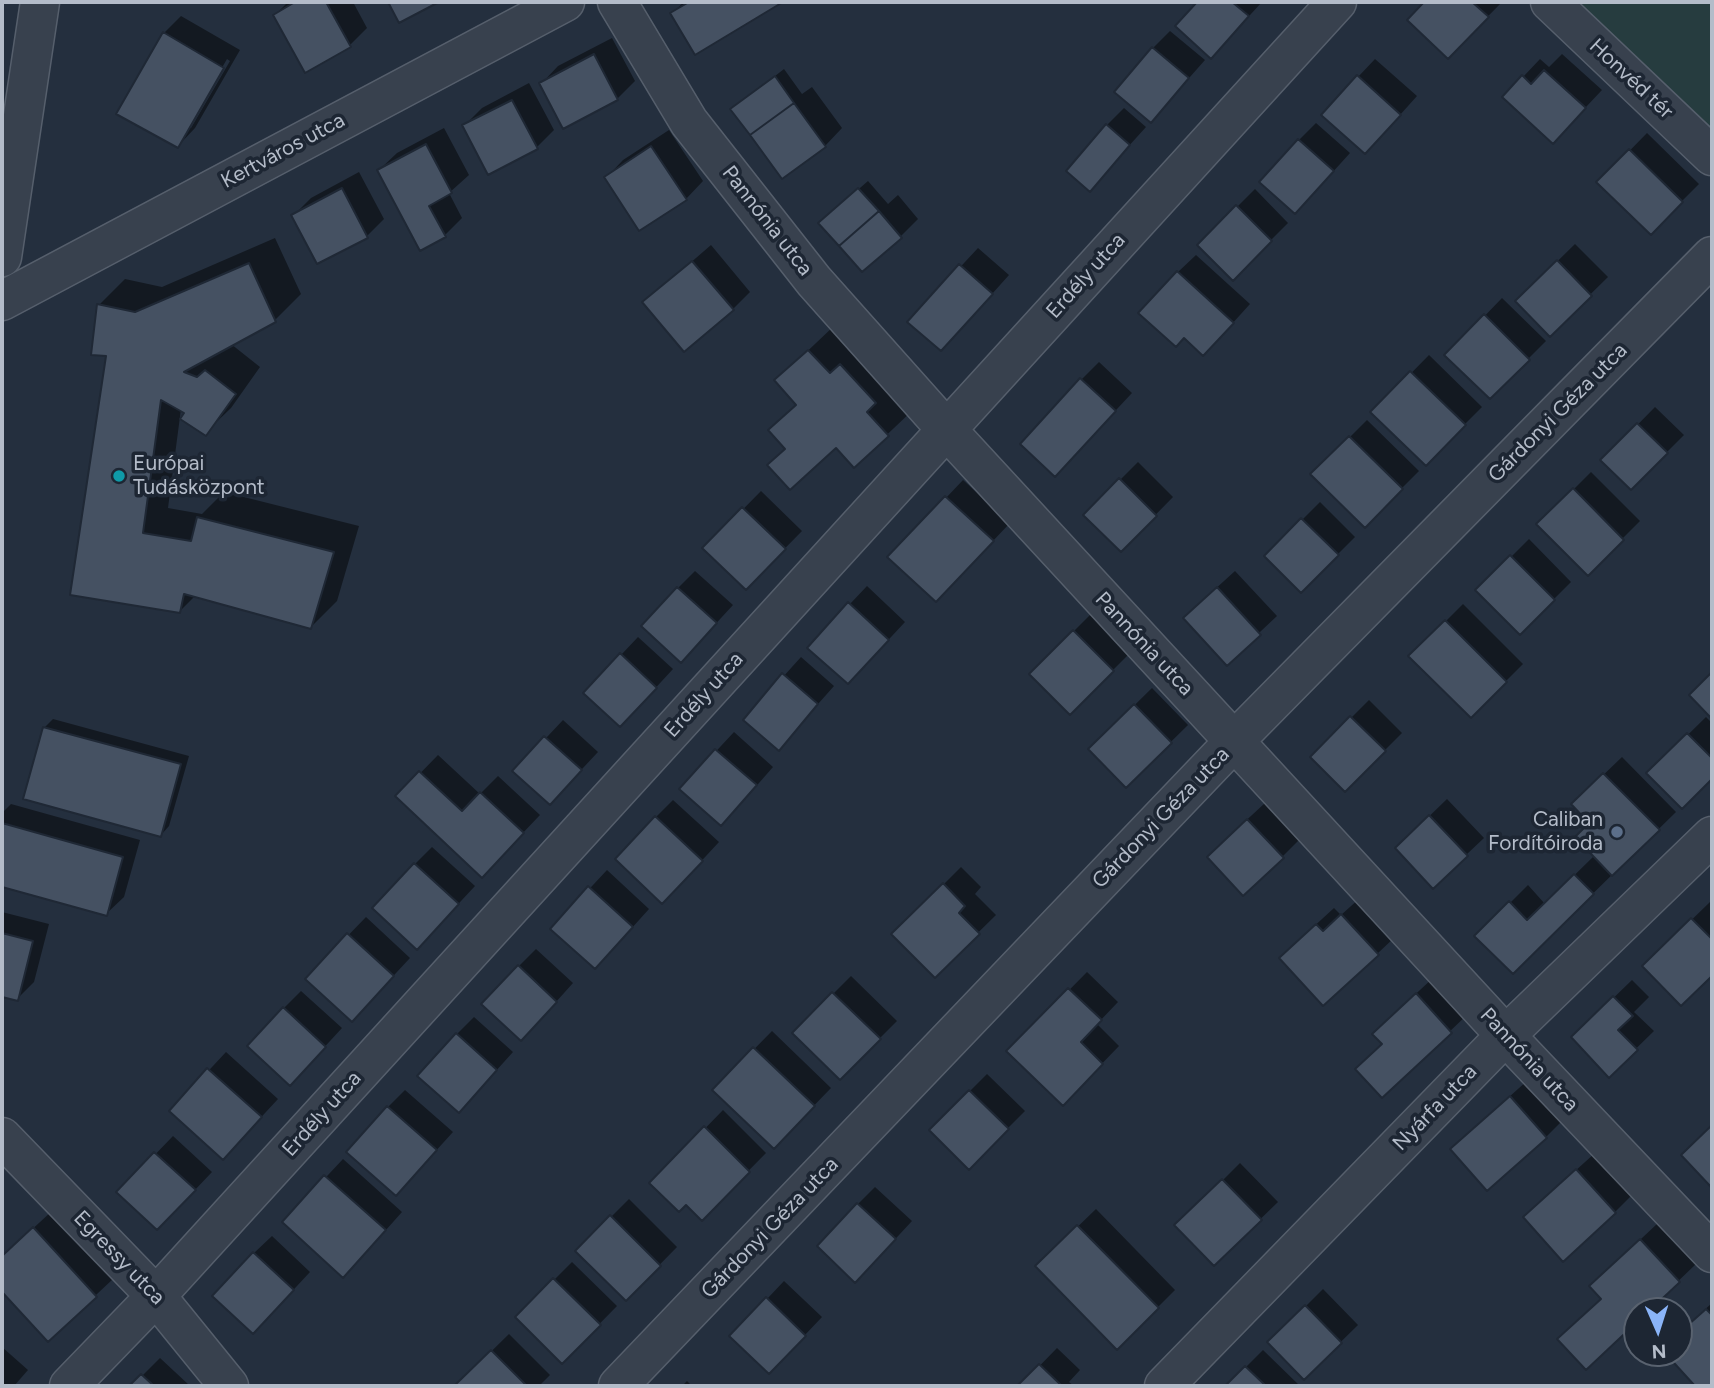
<!DOCTYPE html>
<html>
<head>
<meta charset="utf-8">
<style>
	body { margin:0 }
	#map { position:relative; width:1714px; height:1388px; overflow:hidden; background:#242f3e; font-family:Figtree,sans-serif }
	canvas { display:block }
	.frame { position:absolute; inset:0; border:4px solid #b4bcc9; pointer-events:none }
	.north { position:absolute; left:1623px; top:1297px; width:70px; height:70px; box-sizing:border-box; background:#1d2633; border:2px solid #59626f; border-radius:50%; rotate:177deg; font-size:19px; font-weight:700; line-height:28px; text-align:center; color:#b4bcc9 }
	.north::after { content:''; display:block; margin:auto; width:24px; height:32px; background:#8ab4f8; clip-path:polygon(50% 0,100% 100%,50% 72%,0 100%) }
</style>
</head>
<body>
<div id="map">
<canvas width="1714" height="1388"></canvas>
<div class="frame"></div>
<div class="north">N</div>
</div>
<script>
const g = document.querySelector('canvas').getContext('2d');
g.lineJoin = 'round';
function paint(path, color) { g.fillStyle = color; g.fill(path, 'evenodd'); }
const poly = rows => new Path2D(rows.map(r => 'M' + r).join(''));
function strokePath(path, color, width, dash) { g.strokeStyle = color; g.lineWidth = width; g.lineCap = dash ? 'butt' : 'round'; g.setLineDash(dash || []); g.stroke(path); }
function drawText(font, color, halo, rows, align = 'center') {
  g.font = font + ' Figtree,sans-serif'; g.lineWidth = 7; g.setLineDash([]); g.textBaseline = 'middle'; g.strokeStyle = halo; g.fillStyle = color; for (const [text, x, y, turn = 0] of rows) {
    g.save(); g.translate(x, y); g.rotate((+turn || 0) * Math.PI / 180); g.textAlign = isNaN(turn) ? turn : align; if (halo) g.strokeText(text, 0, 0); g.fillText(text, 0, 0); g.restore();
  }
}
paint(poly([
	[1550,2,1712,2,1712,156]
]), '#263c3f');
paint(poly([
	[288,2,353,2,367,28,350,45,275,15],
	[684,2,780,2,696,53,672,13],
	[1199,2,1262,2,1228,39,1177,26],
	[1427,2,1502,2,1448,57,1409,20],
	[181,16,240,50,195,128,178,146,164,33],
	[227,59,230,61,191,128,187,128],
	[1170,31,1205,60,1151,121,1153,48],
	[612,38,635,81,617,99,564,127,541,84,558,66],
	[1562,54,1602,90,1570,124,1523,77,1540,59,1549,67],
	[1375,59,1417,96,1382,135,1358,77],
	[784,69,802,94,812,87,842,128,825,146,733,109],
	[529,83,554,130,537,147,465,125,482,108],
	[1124,108,1146,127,1089,190,1107,125],
	[1316,123,1350,153,1312,195,1299,140],
	[444,128,469,175,449,193,462,218,445,235,379,170,397,153],
	[669,130,703,181,686,199,606,178,623,160],
	[1647,133,1699,184,1651,232,1599,182],
	[359,172,384,219,367,236,294,215,311,198],
	[868,181,888,204,898,195,918,219,901,236,829,215],
	[1255,189,1288,223,1233,278,1199,245],
	[275,238,301,294,275,320,231,344,260,367,231,408,205,433,181,409,168,508,202,514,224,492,359,526,337,601,311,627,196,595,180,611,72,594,108,355,99,305,125,279,162,287],
	[1575,244,1608,277,1550,334,1517,301],
	[711,245,750,292,733,309,644,303],
	[978,248,1009,275,958,332,910,321],
	[1196,255,1250,304,1221,336,1178,272],
	[1502,298,1546,341,1490,397,1447,355],
	[835,325,914,409,854,466,836,446,787,448,798,404,777,380],
	[1429,355,1482,407,1426,463,1373,412],
	[1099,362,1132,393,1072,457,1081,380],
	[1655,407,1684,435,1631,488,1603,460],
	[1367,420,1419,471,1365,525,1313,474],
	[1138,462,1173,497,1121,550,1085,515],
	[1591,472,1640,521,1588,573,1539,524],
	[963,480,1010,523,953,583,890,557],
	[761,491,802,531,746,588,705,548],
	[1320,502,1355,537,1301,591,1266,556],
	[1529,539,1571,582,1520,633,1478,590],
	[695,571,733,605,698,643,678,588],
	[1235,571,1277,616,1227,663,1202,601],
	[867,586,905,622,865,665,850,604],
	[1463,604,1523,664,1471,716,1411,656],
	[1091,614,1130,653,1070,713,1031,674],
	[638,637,673,669,637,708,621,655],
	[801,657,834,686,779,748,745,719],
	[1152,688,1188,725,1126,786,1090,749],
	[1369,700,1402,733,1345,790,1312,757],
	[1706,717,1712,723,1712,776,1682,806,1649,773],
	[53,719,189,756,169,826,161,835,26,798,45,727],
	[563,720,598,752,567,785,515,771],
	[734,732,773,767,738,807,681,789],
	[438,755,480,794,498,776,540,815,499,858,398,796],
	[1622,757,1676,812,1513,972,1477,936,1528,885,1545,904,1595,855,1591,823,1573,804],
	[1447,799,1484,838,1466,855,1414,831],
	[673,800,719,842,680,884,656,817],
	[1265,803,1300,839,1282,857,1226,839],
	[11,804,140,840,124,897,106,914,2,886,2,813],
	[432,847,475,886,434,930,415,864],
	[961,867,981,887,975,894,996,915,935,975,894,934],
	[607,870,649,909,612,950,552,929],
	[1360,898,1395,937,1377,954,1298,941,1334,908,1341,915],
	[1710,902,1712,905,1712,974,1681,1003,1644,966],
	[2,912,49,924,34,982,17,999,2,995],
	[366,917,410,958,369,1002,307,978],
	[536,949,573,983,538,1022,519,966],
	[1087,972,1118,1002,1097,1024,1119,1046,1063,1104,1009,1051],
	[851,976,897,1021,840,1078,794,1033],
	[1434,977,1468,1014,1382,1096,1392,1016],
	[1632,980,1649,997,1634,1012,1654,1031,1609,1075,1573,1037],
	[301,991,342,1028,307,1066,284,1008],
	[474,1017,513,1052,476,1093,457,1034],
	[772,1031,831,1088,774,1147,714,1090],
	[226,1052,278,1099,240,1140,171,1111],
	[987,1074,1025,1111,969,1167,931,1130],
	[1528,1080,1563,1120,1546,1137,1470,1132],
	[405,1090,453,1132,413,1176,388,1107],
	[723,1110,766,1153,702,1218,686,1203,652,1183],
	[173,1136,212,1172,175,1211,119,1192],
	[1595,1153,1632,1195,1615,1212,1543,1200],
	[343,1159,402,1212,361,1258,284,1222],
	[1240,1163,1278,1202,1214,1264,1177,1226],
	[875,1187,912,1221,873,1263,858,1204],
	[629,1199,677,1247,626,1299,577,1251],
	[1096,1209,1175,1290,1117,1348,1037,1266],
	[52,1211,113,1279,48,1340,2,1289,2,1257],
	[1658,1223,1696,1264,1647,1311,1637,1311,1637,1320,1602,1298,1609,1269],
	[272,1236,310,1272,270,1315,254,1253],
	[572,1262,617,1306,562,1362,517,1317],
	[784,1281,822,1317,786,1355,767,1299],
	[1323,1289,1358,1325,1304,1378,1270,1342],
	[1712,1303,1712,1382,1708,1386,1697,1386,1667,1353,1679,1353,1679,1333],
	[509,1334,550,1375,539,1386,456,1386],
	[2,1347,28,1370,14,1386,2,1386],
	[1057,1348,1080,1370,1069,1382,1074,1386,1020,1386],
	[1263,1350,1300,1386,1227,1386],
	[160,1358,189,1385,188,1386,132,1386],
	[687,1381,692,1386,682,1386]
]), '#0007');
const building = poly([
	[295,2,326,2,351,47,305,73,273,15,295,2],
	[388,2,439,2,399,23,388,2],
	[689,2,783,2,695,55,670,13,689,2],
	[1197,2,1232,2,1249,16,1211,59,1175,26,1197,2],
	[1424,2,1472,2,1489,17,1448,59,1407,20,1424,2],
	[163,32,224,68,178,148,116,114,163,32],
	[1152,47,1189,78,1151,123,1114,92,1152,47],
	[594,54,618,100,563,129,539,83,594,54],
	[1544,70,1586,108,1553,144,1502,97,1522,75,1531,84,1544,70],
	[1357,75,1401,115,1365,154,1321,115,1357,75],
	[775,76,794,103,750,135,730,109,775,76],
	[512,100,538,149,488,175,462,125,512,100],
	[794,103,826,147,782,179,750,135,794,103],
	[1106,124,1130,145,1090,192,1066,171,1106,124],
	[1298,139,1334,171,1295,214,1259,182,1298,139],
	[426,144,452,193,429,206,446,237,420,251,377,170,426,144],
	[651,146,687,200,639,231,604,177,651,146],
	[1629,149,1683,202,1651,235,1596,182,1629,149],
	[342,188,368,238,317,264,291,215,342,188],
	[858,188,879,211,839,246,818,223,858,188],
	[1236,205,1272,241,1233,281,1197,245,1236,205],
	[879,211,902,238,862,272,839,246,879,211],
	[1557,260,1592,296,1550,337,1515,301,1557,260],
	[692,261,734,310,684,352,642,302,692,261],
	[249,263,276,322,184,372,197,377,205,370,236,394,206,436,180,419,184,413,161,400,143,533,191,541,197,517,334,552,311,629,184,594,180,613,70,595,106,356,91,355,97,304,135,312,249,263],
	[959,264,993,294,941,351,907,322,959,264],
	[1177,271,1234,323,1203,356,1184,338,1176,347,1138,313,1177,271],
	[1484,314,1530,360,1490,399,1444,355,1484,314],
	[808,350,830,373,840,364,876,403,867,412,889,436,854,468,836,448,790,490,767,465,785,449,768,430,796,405,774,380,808,350],
	[1410,371,1466,425,1426,466,1370,412,1410,371],
	[1080,378,1116,411,1055,477,1020,444,1080,378],
	[1637,423,1668,453,1631,490,1600,460,1637,423],
	[1349,436,1403,489,1365,528,1310,474,1349,436],
	[1119,478,1157,516,1121,552,1083,515,1119,478],
	[1573,488,1624,540,1588,576,1536,524,1573,488],
	[945,496,994,541,936,602,887,557,945,496],
	[742,507,786,549,746,590,702,548,742,507],
	[1301,518,1339,555,1301,593,1264,556,1301,518],
	[1510,555,1555,600,1520,635,1475,590,1510,555],
	[677,587,717,623,681,663,641,626,677,587],
	[1217,587,1261,635,1227,666,1183,618,1217,587],
	[848,602,889,640,848,684,807,648,848,602],
	[1445,620,1507,682,1471,718,1408,656,1445,620],
	[1073,630,1114,671,1070,715,1029,674,1073,630],
	[620,653,657,688,620,727,583,693,620,653],
	[1712,672,1712,719,1689,695,1712,672],
	[782,673,818,704,779,751,743,720,782,673],
	[1134,704,1172,743,1126,788,1088,749,1134,704],
	[1350,716,1386,751,1345,792,1310,757,1350,716],
	[43,727,181,764,161,837,23,799,43,727],
	[1687,733,1712,758,1712,779,1682,809,1646,773,1687,733],
	[544,736,582,770,550,805,512,771,544,736],
	[715,749,757,785,721,826,679,789,715,749],
	[419,771,462,811,480,792,524,833,482,878,395,796,419,771],
	[1603,773,1660,830,1612,876,1575,837,1589,823,1571,804,1603,773],
	[1429,815,1468,856,1433,889,1395,848,1429,815],
	[655,816,703,861,662,904,615,859,655,816],
	[1247,819,1284,858,1243,896,1207,857,1247,819],
	[2,823,123,857,107,916,2,887,2,823],
	[414,863,459,904,417,950,372,908,414,863],
	[1574,874,1594,894,1513,974,1474,936,1509,901,1527,920,1574,874],
	[943,883,965,906,959,913,980,934,935,978,891,934,943,883],
	[588,886,633,927,595,969,550,929,588,886],
	[1341,914,1379,955,1323,1006,1279,958,1316,924,1323,931,1341,914],
	[1691,918,1712,939,1712,976,1681,1006,1642,966,1691,918],
	[2,933,33,941,18,1001,2,997,2,933],
	[347,933,394,976,352,1022,305,979,347,933],
	[518,965,557,1002,521,1041,481,1004,518,965],
	[1068,988,1102,1020,1081,1042,1103,1064,1063,1106,1006,1051,1068,988],
	[832,992,881,1039,840,1080,792,1033,832,992],
	[1416,993,1452,1033,1382,1098,1355,1069,1382,1044,1372,1034,1416,993],
	[1613,996,1633,1016,1618,1030,1638,1050,1609,1078,1571,1037,1613,996],
	[283,1007,326,1047,290,1086,247,1046,283,1007],
	[456,1033,497,1070,459,1113,417,1076,456,1033],
	[753,1047,815,1106,774,1149,712,1090,753,1047],
	[207,1068,262,1117,223,1160,169,1111,207,1068],
	[969,1090,1009,1129,969,1170,929,1130,969,1090],
	[1510,1096,1547,1138,1487,1191,1450,1149,1510,1096],
	[387,1106,437,1150,396,1196,346,1152,387,1106],
	[1712,1125,1712,1188,1681,1155,1712,1125],
	[704,1126,750,1172,702,1221,686,1205,679,1212,649,1183,704,1126],
	[154,1152,196,1190,157,1230,116,1192,154,1152],
	[1576,1169,1616,1213,1563,1262,1523,1217,1576,1169],
	[324,1175,386,1230,343,1278,282,1222,324,1175],
	[1222,1179,1262,1220,1214,1266,1174,1225,1222,1179],
	[857,1203,896,1239,855,1283,817,1246,857,1203],
	[610,1215,661,1266,626,1301,575,1251,610,1215],
	[1077,1225,1159,1308,1117,1350,1035,1266,1077,1225],
	[33,1227,97,1297,48,1342,2,1292,2,1256,33,1227],
	[1640,1239,1680,1282,1649,1311,1637,1311,1637,1322,1586,1370,1557,1339,1601,1299,1589,1286,1640,1239],
	[253,1252,294,1290,253,1334,212,1296,253,1252],
	[553,1278,601,1325,562,1364,515,1317,553,1278],
	[766,1297,806,1336,769,1374,729,1336,766,1297],
	[1305,1305,1342,1343,1304,1380,1267,1342,1305,1305],
	[1706,1309,1712,1315,1712,1385,1695,1386,1665,1353,1679,1353,1679,1333,1706,1309],
	[491,1350,527,1386,454,1386,491,1350],
	[1039,1364,1062,1386,1017,1386,1039,1364],
	[1245,1366,1266,1386,1225,1386,1245,1366],
	[141,1374,154,1386,129,1386,141,1374]
]);
paint(building, '#455162');
strokePath(building, '#1f2835', 2);
const minor = poly([
	[617,2,689,122,814,281,946,429,1522,1053,1712,1253],
	[1550,2,1712,156],
	[2,301,565,2],
	[2,1137,156,1296,229,1386],
	[69,1386,156,1296,1337,2],
	[618,1386,1246,729,1712,256],
	[1164,1386,1506,1035,1712,836]
]);
const tertiary = poly([
	[2,257,40,2]
]);
strokePath(minor, '#565f6c', 41);
strokePath(tertiary, '#565f6c', 41);
strokePath(minor, '#38414e', 38);
strokePath(tertiary, '#38414e', 38);
for (const [x, y, r, color] of [
	[119,476,7,"#0f9aa8"],
	[1617,832,7,"#5c6f8a"]
]) { const dot = new Path2D(); dot.arc(x, y, r, 0, 2 * Math.PI); g.fillStyle = color; g.fill(dot); strokePath(dot, '#1d2633', 2.5); }
drawText('21px', '#b4bcc9', '#1d2633', [
	["Honvéd tér",1631,79,43],
	["Kertváros utca",283,151,-28],
	["Pannónia utca",767,221,52],
	["Erdély utca",1086,276,-48],
	["Gárdonyi Géza utca",1558,413,-45],
	["Pannónia utca",1144,644,47],
	["Erdély utca",704,695,-48],
	["Gárdonyi Géza utca",1161,818,-46],
	["Pannónia utca",1529,1060,47],
	["Nyárfa utca",1435,1108,-46],
	["Erdély utca",322,1114,-48],
	["Gárdonyi Géza utca",770,1228,-46],
	["Egressy utca",119,1258,46]
]);
drawText('21px', '#b4bcc9', '#1d2633', [
	["Európai",133,464],
	["Tudásközpont",133,488],
	["Caliban",1603,820,"right"],
	["Fordítóiroda",1603,844,"right"]
], 'left');
</script>
</body>
</html>
